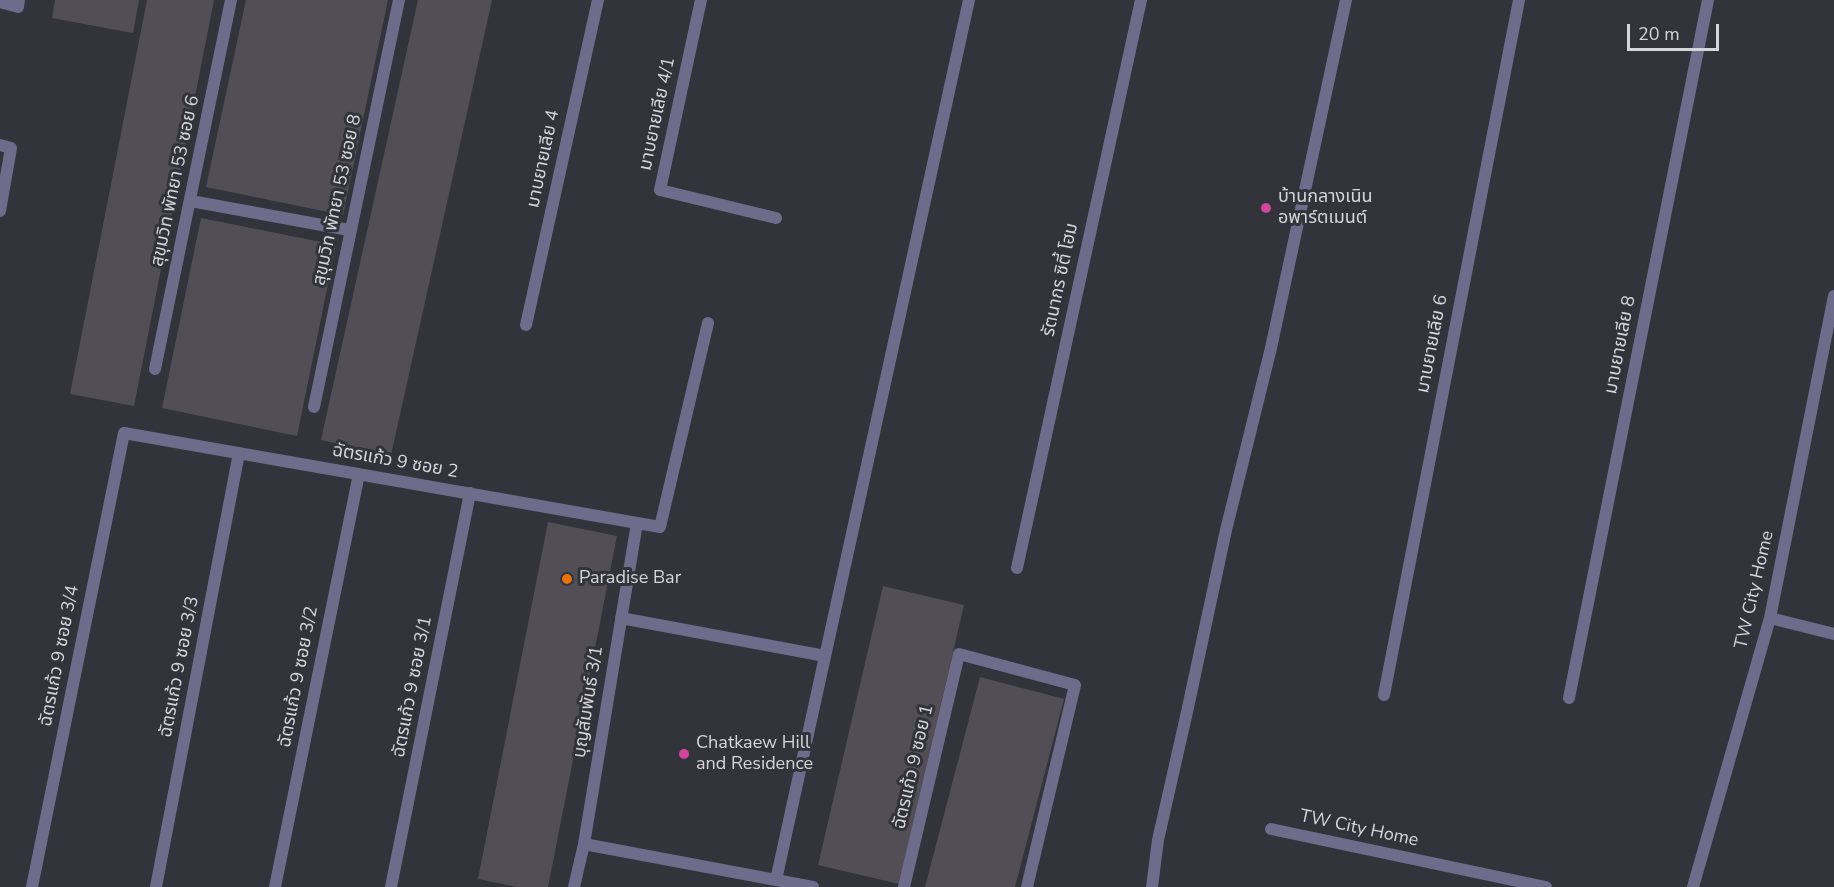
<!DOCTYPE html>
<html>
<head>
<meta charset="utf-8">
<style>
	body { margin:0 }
	#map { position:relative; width:1834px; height:887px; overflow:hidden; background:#33333b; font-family:"Nunito Sans",sans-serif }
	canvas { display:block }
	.scale { position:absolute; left:1627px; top:24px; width:92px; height:27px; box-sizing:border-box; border:3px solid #d5d5da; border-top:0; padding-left:8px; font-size:18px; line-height:21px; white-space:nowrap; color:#d5d5da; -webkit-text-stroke:4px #33333b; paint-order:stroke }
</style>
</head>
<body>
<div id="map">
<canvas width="1834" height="887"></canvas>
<div class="scale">20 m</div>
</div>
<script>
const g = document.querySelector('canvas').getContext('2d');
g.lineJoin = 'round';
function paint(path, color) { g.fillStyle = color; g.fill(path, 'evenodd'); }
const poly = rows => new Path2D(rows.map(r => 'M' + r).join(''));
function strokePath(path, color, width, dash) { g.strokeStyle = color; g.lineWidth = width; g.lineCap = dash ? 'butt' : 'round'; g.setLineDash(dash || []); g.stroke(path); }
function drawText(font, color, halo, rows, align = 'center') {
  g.font = font + ' "Nunito Sans","Noto Sans Thai",sans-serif'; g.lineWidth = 6; g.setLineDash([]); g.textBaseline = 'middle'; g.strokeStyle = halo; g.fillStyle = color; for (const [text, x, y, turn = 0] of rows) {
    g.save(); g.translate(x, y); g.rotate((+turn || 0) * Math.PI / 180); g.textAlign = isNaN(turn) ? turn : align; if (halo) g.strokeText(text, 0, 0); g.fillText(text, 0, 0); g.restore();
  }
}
paint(poly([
	[55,0,139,0,133,33,52,18],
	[147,0,214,0,134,406,70,394],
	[246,0,388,0,343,215,206,187],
	[418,0,492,0,391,455,321,440],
	[201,218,336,245,297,436,162,408],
	[548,522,617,536,548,887,517,887,478,879],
	[883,586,964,605,899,884,818,865],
	[980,677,1064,699,1015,887,925,887]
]), '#524e56');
strokePath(poly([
	[701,0,660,190,776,218],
	[0,2,18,7,19,0],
	[0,145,11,148,0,211],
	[191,201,349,230],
	[526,325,598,0],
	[155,369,231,0],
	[314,407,399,0],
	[1017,568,1141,0],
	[621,618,825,656],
	[1770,618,1834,634],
	[1384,695,1519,0],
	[1569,698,1708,0],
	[1271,829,1546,887],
	[584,844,813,887],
	[776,880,969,0],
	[32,887,124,433,660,527,708,323],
	[156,887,239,453],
	[275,887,359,474],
	[391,887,470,493],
	[574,887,584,844,637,523],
	[904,887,959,654,1075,685,1027,887],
	[1152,887,1158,840,1187,712,1226,530,1271,348,1346,0],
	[1693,887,1770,618,1834,296]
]), '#6e6b8b', 12);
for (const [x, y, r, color] of [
	[1266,208,6,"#d1479c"],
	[567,579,6,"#e8710a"],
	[684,754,6,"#d1479c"]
]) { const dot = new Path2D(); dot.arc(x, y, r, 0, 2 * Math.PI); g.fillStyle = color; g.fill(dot); strokePath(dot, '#33333b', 2); }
drawText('18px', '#d5d5da', '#33333b', [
	["มาบยายเลีย 4/1",658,114,-78],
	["มาบยายเลีย 4",544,159,-78],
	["สุขุมวิท พัทยา 53 ซอย 6",176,181,-78],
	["สุขุมวิท พัทยา 53 ซอย 8",338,200,-78],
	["รัตนากร ซิตี้ โฮม",1061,280,-78],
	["มาบยายเลีย 6",1433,344,-79],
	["มาบยายเลีย 8",1621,345,-79],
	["ฉัตรแก้ว 9 ซอย 2",395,462,10],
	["TW City Home",1755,590,-77],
	["ฉัตรแก้ว 9 ซอย 3/4",60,656,-79],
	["ฉัตรแก้ว 9 ซอย 3/3",180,667,-79],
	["ฉัตรแก้ว 9 ซอย 3/2",299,677,-79],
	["ฉัตรแก้ว 9 ซอย 3/1",413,687,-79],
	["บุญสัมพันธ์ 3/1",589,702,-81],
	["ฉัตรแก้ว 9 ซอย 1",914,767,-77],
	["TW City Home",1359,829,12]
]);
drawText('18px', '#d5d5da', '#33333b', [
	["บ้านกลางเนิน",1278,198],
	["อพาร์ตเมนต์",1278,219],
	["Paradise Bar",579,579],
	["Chatkaew Hill",696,744],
	["and Residence",696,765]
], 'left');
</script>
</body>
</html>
